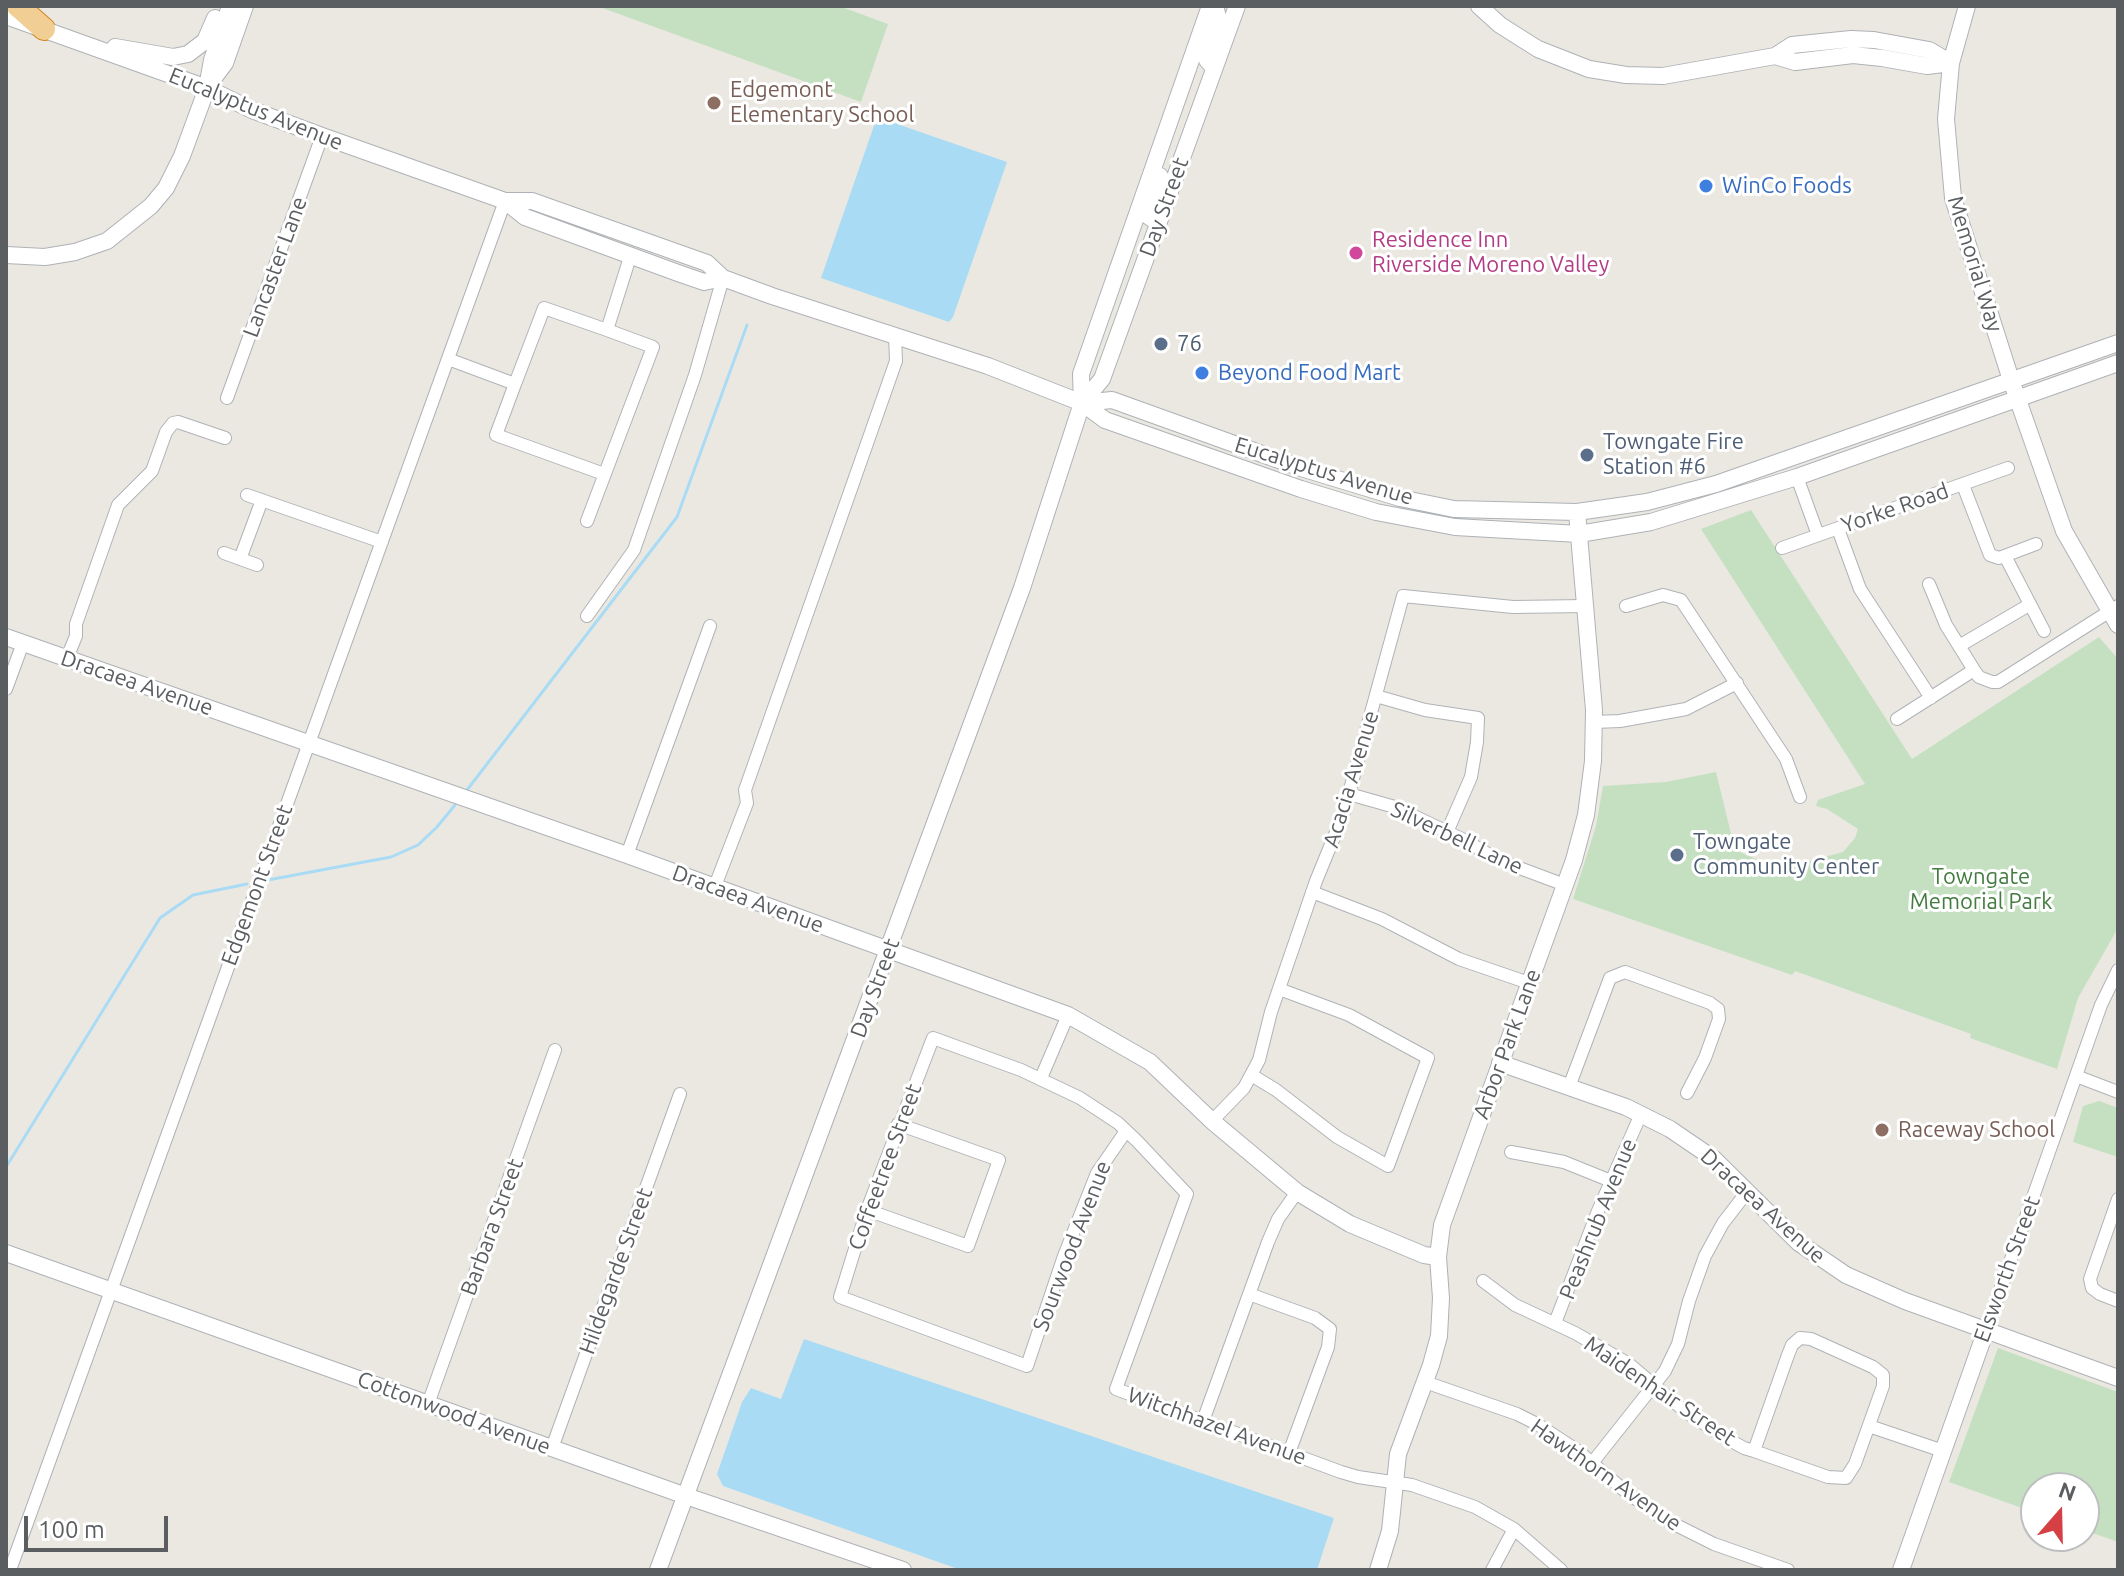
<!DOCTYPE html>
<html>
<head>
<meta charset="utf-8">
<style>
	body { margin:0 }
	#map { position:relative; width:2124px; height:1576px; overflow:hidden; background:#ebe8e2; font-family:Ubuntu,sans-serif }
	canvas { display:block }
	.frame { position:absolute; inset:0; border:8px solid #5a5e61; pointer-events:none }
	.north { position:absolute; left:2020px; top:1472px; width:80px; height:80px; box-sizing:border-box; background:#fff; border:2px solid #bdbfc0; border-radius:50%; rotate:20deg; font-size:22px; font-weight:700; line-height:32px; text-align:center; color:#5a5e61 }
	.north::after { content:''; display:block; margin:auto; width:28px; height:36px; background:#d44044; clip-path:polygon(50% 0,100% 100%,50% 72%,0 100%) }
	.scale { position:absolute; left:24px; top:1516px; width:144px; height:36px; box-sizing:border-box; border:4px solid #5a5e61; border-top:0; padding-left:10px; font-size:24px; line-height:28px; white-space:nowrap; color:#5a5e61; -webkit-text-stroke:6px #fff; paint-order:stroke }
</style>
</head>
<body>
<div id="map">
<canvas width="2124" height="1576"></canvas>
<div class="frame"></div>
<div class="north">N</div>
<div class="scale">100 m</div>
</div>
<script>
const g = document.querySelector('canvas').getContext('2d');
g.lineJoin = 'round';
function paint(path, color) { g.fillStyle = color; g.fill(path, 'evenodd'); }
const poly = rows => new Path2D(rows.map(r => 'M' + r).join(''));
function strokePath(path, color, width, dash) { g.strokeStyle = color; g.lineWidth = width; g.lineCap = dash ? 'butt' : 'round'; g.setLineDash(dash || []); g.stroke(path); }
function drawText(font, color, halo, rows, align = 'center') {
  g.font = font + ' Ubuntu,sans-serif'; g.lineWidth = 6; g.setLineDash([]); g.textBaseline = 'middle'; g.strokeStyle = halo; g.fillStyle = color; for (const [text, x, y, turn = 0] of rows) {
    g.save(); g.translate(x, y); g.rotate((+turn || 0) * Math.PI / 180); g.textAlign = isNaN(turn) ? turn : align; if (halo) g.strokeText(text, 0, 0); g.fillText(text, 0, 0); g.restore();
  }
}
paint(poly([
	[597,6,839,6,888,24,861,102],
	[1751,510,1912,759,2099,637,2118,659,2118,928,2078,998,2057,1069,1970,1038,1971,1034,1795,971,1792,975,1573,899,1596,826,1603,786,1666,782,1716,772,1735,850,1779,869,1843,852,1855,838,1858,829,1827,809,1816,806,1818,800,1865,784,1701,529],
	[2099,1101,2118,1108,2118,1157,2073,1142,2083,1106],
	[1998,1348,2118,1392,2118,1542,2084,1530,2084,1488,2036,1488,2036,1513,1949,1482]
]), '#c4e0c1');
paint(poly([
	[877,117,1007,162,953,317,949,322,821,278],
	[804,1339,1334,1518,1317,1570,961,1570,723,1486,717,1474,742,1402,751,1388,781,1399]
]), '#a9dcf4');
strokePath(poly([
	[467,790,677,517,747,325],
	[268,880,391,857,418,845,437,827,455,805],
	[6,1167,160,918,193,895,247,884]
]), '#a9dcf4', 3);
const street = poly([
	[448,359,515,384,544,308,607,330,631,254],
	[515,384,496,435,604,474],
	[227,398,322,136],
	[1797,477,1818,535],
	[1963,485,1990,555,1999,558,2036,544],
	[247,495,382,542],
	[587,521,653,347,607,330],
	[1838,529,1860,589,1931,698],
	[1782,548,2008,468],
	[224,553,257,565],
	[2005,556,2044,631],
	[240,559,262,500],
	[1929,584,1946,625,1974,670,1979,677,1992,682,1998,682,2118,606],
	[1626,606,1663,595,1681,600,1786,759,1800,797],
	[587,616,634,550,695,375,723,278],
	[1959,646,2029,605],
	[67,658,76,636,76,624,118,505,152,471,166,432,173,423,178,422,225,438],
	[6,689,23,643],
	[1376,696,1425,710,1478,718,1477,742,1471,777,1447,832],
	[1897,719,1974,670],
	[1594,722,1620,721,1686,709,1737,683],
	[1349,794,1395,807,1466,841,1498,860,1565,885],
	[627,855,710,626],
	[715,886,747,803,745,790,896,361,895,336],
	[1312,892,1382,919,1459,959,1529,983],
	[1253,1076,1276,1090,1337,1137,1388,1166,1428,1058,1349,1015,1279,989],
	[2076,1076,2118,1092],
	[1041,1078,1068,1015],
	[1569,1087,1610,978,1625,972,1710,1003,1718,1009,1719,1019,1705,1058,1687,1093],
	[1212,1121,1244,1088,1259,1060,1271,1012,1316,881,1343,815,1403,596,1513,607,1586,606],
	[1126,1131,1097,1173,1064,1256,1027,1366,840,1297,867,1210,933,1038,1021,1070,1080,1098,1118,1123,1137,1141,1187,1194,1116,1389,1341,1472,1358,1477,1412,1485,1475,1507,1514,1529,1561,1570],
	[1511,1152,1564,1162,1611,1181],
	[2118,1199,2090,1279,2092,1288,2100,1294,2118,1301],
	[867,1210,968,1246,999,1160,898,1124],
	[1483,1281,1515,1305,1575,1333,1629,1364,1686,1412,1726,1438,1744,1448,1754,1451,1828,1477,1846,1478,1855,1464,1883,1386,1883,1375,1873,1367,1811,1339,1800,1338,1792,1345,1788,1355,1754,1451],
	[1249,1294,1315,1318,1330,1329,1328,1347,1289,1453],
	[1555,1323,1598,1211,1641,1114],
	[1986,1330,2101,1005,2118,970],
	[1425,1382,1517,1414,1537,1424,1578,1451,1625,1491,1664,1519,1714,1544,1788,1570],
	[428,1404,555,1050],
	[1203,1421,1268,1242,1278,1219,1297,1192],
	[1869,1426,1943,1451],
	[552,1448,680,1094],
	[1592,1463,1665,1371,1678,1344,1689,1301,1705,1256,1723,1223,1747,1192],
	[10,1570,505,201],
	[1492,1570,1514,1529]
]);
const secondary = poly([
	[1479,6,1500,25,1538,49,1589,69,1626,75,1663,76,1775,56,1792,45,1851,39,1874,40,1929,50,1951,63],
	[1967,6,1951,63,1946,119,1953,198,2011,380,2064,531,2118,625],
	[6,16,207,88,252,110,322,136,505,201,532,201,707,263,723,278,772,296,988,366,1082,403,1105,420,1301,489,1376,512,1455,527,1579,534,1651,522,1797,477,2118,363],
	[115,47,173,57,188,54,205,41,215,18],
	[1775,56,1795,62,1853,55,1882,58,1927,66,1951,63],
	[1213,67,1207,60,1218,17,1215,6],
	[210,83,225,63,245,6],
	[505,201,525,217,678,273,704,282,723,278],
	[1158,223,1148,216,1160,176],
	[6,255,45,257,75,252,107,241,151,206,166,188,182,156,207,88,212,60,230,6],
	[1082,403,1112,400,1301,468,1400,498,1454,509,1577,512,1647,502,1716,484,2118,343],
	[1082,403,1102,379,1237,6],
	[6,637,627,855,1068,1015,1150,1062,1212,1121,1297,1192,1350,1224,1424,1255,1438,1257],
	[1500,1063,1626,1107,1670,1129,1714,1159,1799,1243,1846,1275,1905,1301,2118,1378],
	[6,1253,686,1496,903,1570],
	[658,1570,1022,588,1082,403,1081,374,1210,6],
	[1378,1570,1390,1531,1398,1454,1431,1365,1439,1336,1441,1298,1438,1257,1442,1225,1574,860,1586,815,1593,761,1594,710,1577,512],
	[1901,1570,1986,1330]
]);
const highway = poly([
	[18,6,44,29]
]);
strokePath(street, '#afb3b6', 14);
strokePath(secondary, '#aeb2b6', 18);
strokePath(highway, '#d2851b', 24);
strokePath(street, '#fff', 12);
strokePath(secondary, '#fff', 16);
strokePath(highway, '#f0ce94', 22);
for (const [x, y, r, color] of [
	[714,103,8,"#8d6e63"],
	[1706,186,8,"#3f7fe0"],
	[1356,253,8,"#d1479c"],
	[1161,344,8,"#5c6f8a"],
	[1202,373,8,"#3f7fe0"],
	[1587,455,8,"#5c6f8a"],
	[1677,855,8,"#5c6f8a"],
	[1882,1130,8,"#8d6e63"]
]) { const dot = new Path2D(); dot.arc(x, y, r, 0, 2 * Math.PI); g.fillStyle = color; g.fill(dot); strokePath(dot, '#fff', 3); }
drawText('22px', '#785e54', '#fff', [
	["Edgemont",730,90],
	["Elementary School",730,115],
	["Raceway School",1898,1130]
], 'left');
drawText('22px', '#5a5e61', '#fff', [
	["Eucalyptus Avenue",256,109,22],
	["Day Street",1164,207,-70],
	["Memorial Way",1975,264,73],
	["Lancaster Lane",275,267,-70],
	["Eucalyptus Avenue",1324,471,17],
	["Yorke Road",1895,508,-19],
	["Dracaea Avenue",137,683,19],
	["Acacia Avenue",1351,779,-73],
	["Silverbell Lane",1457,838,25],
	["Edgemont Street",257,885,-70],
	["Dracaea Avenue",748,899,20],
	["Day Street",875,988,-70],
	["Arbor Park Lane",1507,1044,-70],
	["Coffeetree Street",885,1167,-70],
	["Dracaea Avenue",1763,1206,42],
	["Peashrub Avenue",1598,1219,-68],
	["Barbara Street",492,1227,-70],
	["Sourwood Avenue",1072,1246,-69],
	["Elsworth Street",2007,1269,-70],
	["Hildegarde Street",616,1271,-70],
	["Maidenhair Street",1660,1391,34],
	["Cottonwood Avenue",454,1413,20],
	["Witchhazel Avenue",1217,1426,20],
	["Hawthorn Avenue",1606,1475,35]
]);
drawText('22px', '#366cbe', '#fff', [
	["WinCo Foods",1722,186],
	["Beyond Food Mart",1218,373]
], 'left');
drawText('22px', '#b23c85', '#fff', [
	["Residence Inn",1372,240],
	["Riverside Moreno Valley",1372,265]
], 'left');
drawText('22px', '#4e5e75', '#fff', [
	["76",1177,344],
	["Towngate Fire",1603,442],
	["Station #6",1603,467],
	["Towngate",1693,842],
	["Community Center",1693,867]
], 'left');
drawText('22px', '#427c3e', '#fff', [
	["Towngate",1981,877],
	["Memorial Park",1981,902]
]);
</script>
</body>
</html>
